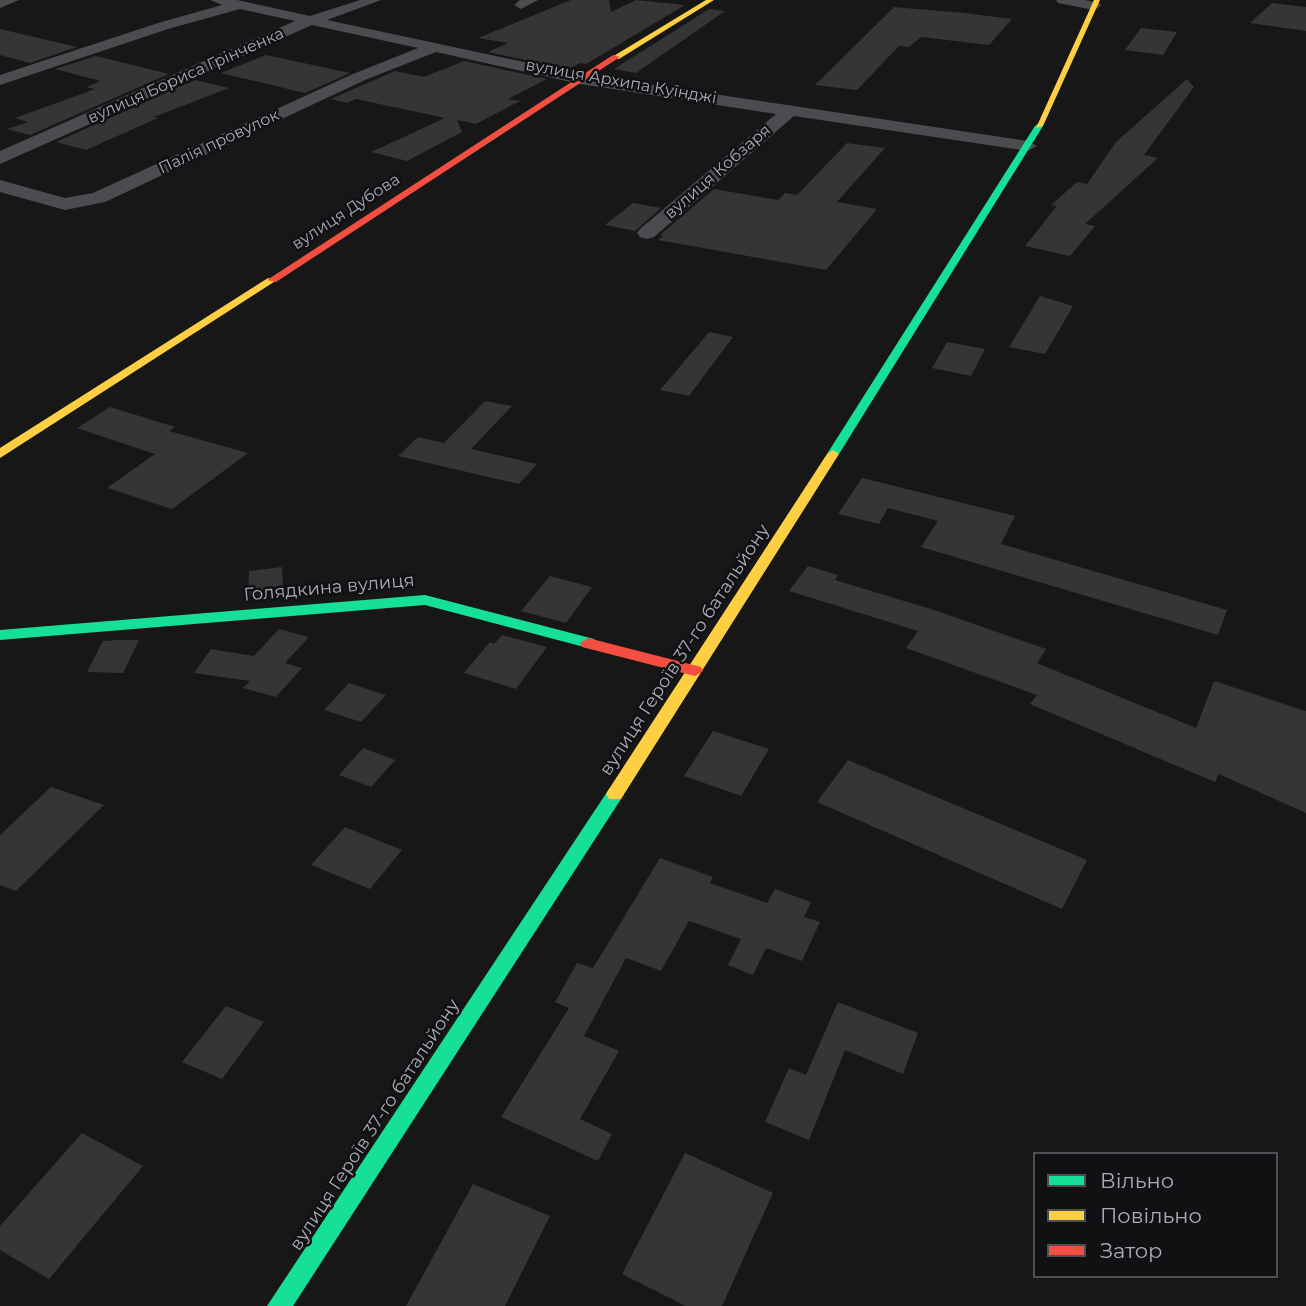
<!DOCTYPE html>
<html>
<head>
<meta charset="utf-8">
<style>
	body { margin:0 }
	#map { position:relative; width:1306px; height:1306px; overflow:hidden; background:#171717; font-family:Montserrat,sans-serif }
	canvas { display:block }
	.legend { position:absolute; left:1033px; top:1152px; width:245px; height:126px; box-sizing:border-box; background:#111113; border:2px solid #4d4f55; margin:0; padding:9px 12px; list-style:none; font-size:21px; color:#a8adb8 }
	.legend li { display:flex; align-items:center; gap:14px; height:35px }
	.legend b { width:35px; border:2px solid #4d4f55 }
</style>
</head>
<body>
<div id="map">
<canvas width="1306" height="1306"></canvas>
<ul class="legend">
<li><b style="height:9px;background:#16e098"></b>Вільно</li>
<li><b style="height:9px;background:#ffcf43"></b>Повільно</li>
<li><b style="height:9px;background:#f24e42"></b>Затор</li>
</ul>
</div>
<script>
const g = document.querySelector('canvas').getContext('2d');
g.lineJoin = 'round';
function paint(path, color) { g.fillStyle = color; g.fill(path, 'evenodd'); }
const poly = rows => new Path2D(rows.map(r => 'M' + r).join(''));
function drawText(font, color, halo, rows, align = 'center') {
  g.font = font + ' Montserrat,sans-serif'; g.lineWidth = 5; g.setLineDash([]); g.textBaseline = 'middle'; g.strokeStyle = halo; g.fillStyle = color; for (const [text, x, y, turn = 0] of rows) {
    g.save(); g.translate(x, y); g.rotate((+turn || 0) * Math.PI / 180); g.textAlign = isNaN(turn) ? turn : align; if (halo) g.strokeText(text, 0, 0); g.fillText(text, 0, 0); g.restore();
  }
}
paint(poly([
	[571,0,609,0,611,12,636,0,685,5,586,64,580,63,569,69,488,52,508,43,478,38],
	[1272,3,1306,7,1306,31,1250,23],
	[894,7,964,13,1012,19,989,45,921,37,909,47,899,46,857,90,815,85],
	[709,9,725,11,636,73,614,69],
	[1141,28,1177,32,1163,55,1125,50],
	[0,29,77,47,30,63,0,55],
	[266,55,350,73,305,93,221,73],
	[96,56,169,74,30,135,7,129,28,122,15,118,95,89,86,87,101,81,55,69],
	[464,61,547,79,508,99,520,101,476,124,457,120,462,132,407,161,371,152,445,118,356,99,347,103,331,99,395,71,424,77],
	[1187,79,1194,87,1144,155,1158,158,1085,224,1095,226,1070,256,1025,246,1057,206,1051,205,1077,182,1087,184,1116,142],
	[195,80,229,88,154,117,158,118,86,150,56,142],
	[847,143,885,148,837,202,877,209,826,270,658,240,663,236,660,235,714,189,778,200,785,193,797,195],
	[633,203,661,208,635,231,605,225],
	[1040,296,1073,306,1045,354,1009,347],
	[709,332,733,337,689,396,660,390],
	[947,342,985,349,971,376,932,368],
	[485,401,512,406,471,449,537,464,519,484,398,456,418,437,444,443],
	[110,407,175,427,169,431,248,453,172,509,107,488,155,454,77,428],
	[862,478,1015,516,1001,544,1227,610,1218,635,921,547,938,521,888,508,879,524,838,514],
	[808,566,838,575,835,580,934,610,1046,649,1037,663,1196,728,1214,681,1306,711,1306,813,1219,774,1215,782,1030,704,1037,695,906,648,918,631,789,591],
	[282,567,283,592,248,596,249,571],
	[550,576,592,587,566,623,521,611],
	[279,629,309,637,285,663,302,668,276,697,243,688,250,681,194,673,211,649,254,656],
	[502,635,547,647,516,689,464,673,490,642,494,644],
	[117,640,139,640,123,673,87,672,103,641],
	[349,683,386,695,361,722,324,710],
	[713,731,769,749,741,796,684,776],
	[363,748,395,760,371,787,339,775],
	[848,760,1087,860,1062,909,817,802],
	[51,787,104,805,16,891,0,885,0,835],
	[345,827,402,850,370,889,311,865],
	[660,858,713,877,710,883,767,903,775,889,811,902,804,917,820,922,802,961,766,948,753,975,728,965,741,939,689,921,661,971,626,958,584,1036,619,1051,580,1119,612,1134,598,1161,501,1117,569,1008,555,1002,577,963,593,968],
	[838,1002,918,1033,903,1074,845,1050,809,1140,765,1122,789,1068,806,1075],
	[226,1006,264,1022,222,1079,182,1062],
	[82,1133,143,1166,49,1279,0,1250,0,1226],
	[685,1153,773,1193,722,1306,686,1306,622,1274],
	[473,1184,550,1216,505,1306,406,1306]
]), '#353536');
paint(poly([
	[0,0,19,0,0,8,0,0],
	[210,0,237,0,310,16,360,0,381,0,327,20,580,74,1028,141,1037,146,1028,151,794,116,654,237,647,239,640,237,637,233,640,229,776,114,580,84,436,52,365,80,105,202,65,210,0,192,0,180,65,198,93,193,353,74,418,48,312,25,0,164,0,151,295,21,240,9,168,29,0,85,0,75,158,23,222,5,210,0],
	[520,0,538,0,521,9,514,5,520,0],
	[1056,0,1085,0,1099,3,1101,6,1094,10,1058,3,1056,0]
]), '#4b4c50');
paint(poly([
	[1039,123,1043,126,839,454,833,458,828,457,827,454,1035,126,1039,123],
	[425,595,594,639,596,643,588,648,425,605,0,640,0,630,425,595],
	[615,788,621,789,624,794,621,799,293,1306,267,1306,609,789,615,788]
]), '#16e098');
paint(poly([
	[706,0,714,0,619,59,612,57,706,0],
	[1094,0,1100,0,1043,126,1036,128,1094,0],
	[268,278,277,280,0,458,0,448,268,278],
	[833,450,839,454,621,799,609,799,606,794,609,789,827,454,833,450]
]), '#ffcf43');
paint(poly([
	[613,55,620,57,276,282,267,280,613,55],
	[588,638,701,667,703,671,695,676,582,647,580,643,588,638]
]), '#f24e42');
drawText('16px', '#a8adb8', '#111113', [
	["вулиця Бориса Грінченка",186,76,-24],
	["вулиця Архипа Куїнджі",621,82,10],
	["Палія провулок",219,142,-25],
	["вулиця Кобзаря",718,172,-41],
	["вулиця Дубова",346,212,-33]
]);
drawText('18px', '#a8adb8', '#111113', [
	["Голядкина вулиця",329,588,-5],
	["вулиця Героїв 37-го батальйону",685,650,-57],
	["вулиця Героїв 37-го батальйону",375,1125,-57]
]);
</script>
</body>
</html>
